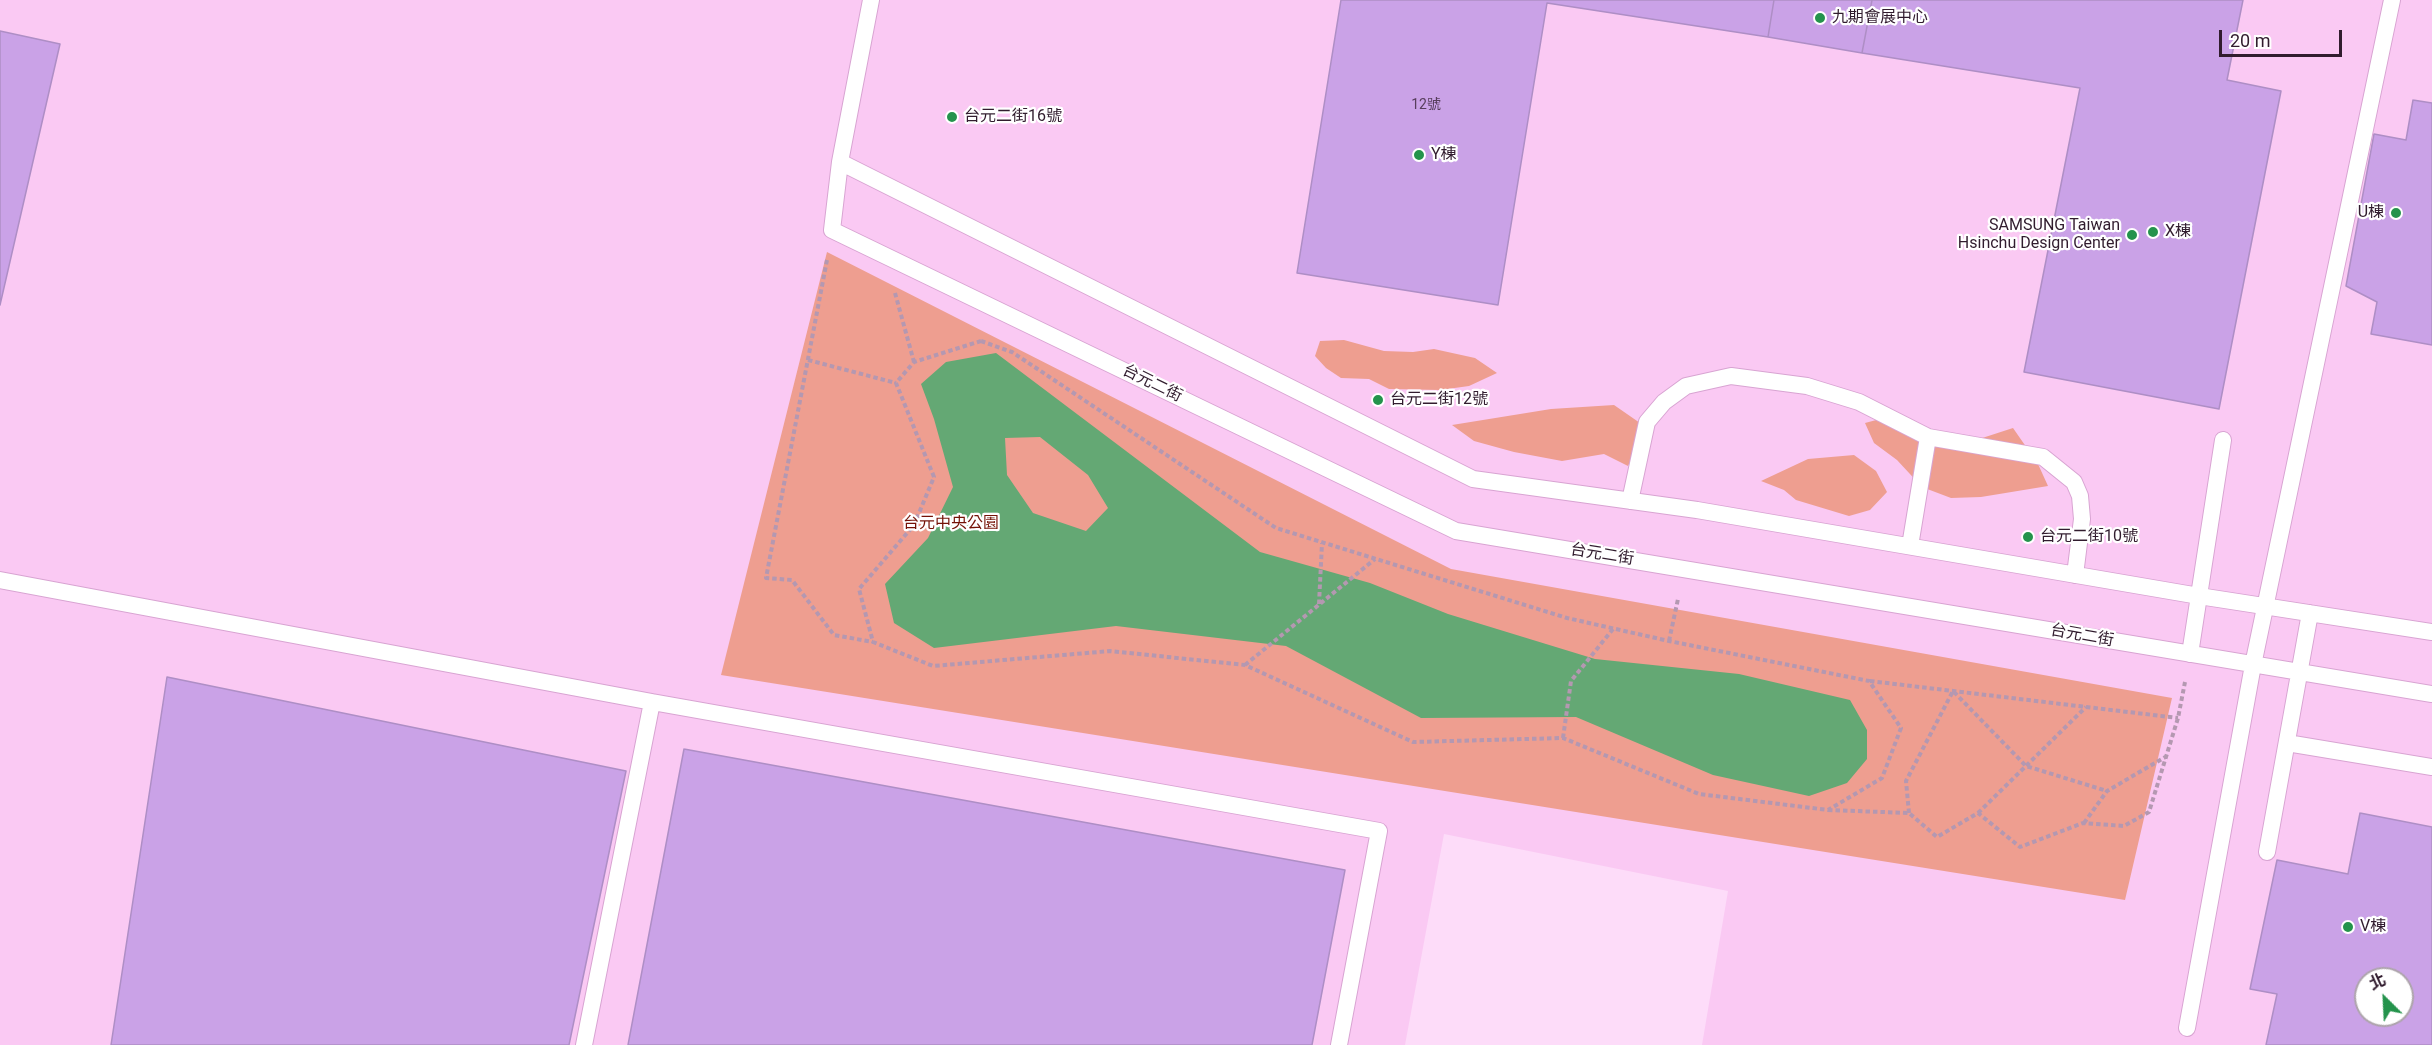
<!DOCTYPE html>
<html>
<head>
<meta charset="utf-8">
<style>
	body { margin:0 }
	#map { position:relative; width:2432px; height:1045px; overflow:hidden; background:#fddcf9; font-family:Roboto,"Noto Sans TC",sans-serif }
	canvas { display:block }
	.north { position:absolute; left:2354px; top:967px; width:60px; height:60px; box-sizing:border-box; background:#fff; border:2px solid #ada4ab; border-radius:50%; rotate:336deg; font-size:16px; font-weight:700; line-height:24px; text-align:center; color:#311c2e }
	.north::after { content:''; display:block; margin:auto; width:21px; height:27px; background:#24934c; clip-path:polygon(50% 0,100% 100%,50% 72%,0 100%) }
	.scale { position:absolute; left:2219px; top:30px; width:123px; height:27px; box-sizing:border-box; border:3px solid #311c2e; border-top:0; padding-left:8px; font-size:18px; line-height:21px; white-space:nowrap; color:#311c2e; -webkit-text-stroke:4px #fff; paint-order:stroke }
</style>
</head>
<body>
<div id="map">
<canvas width="2432" height="1045"></canvas>
<div class="north">北</div>
<div class="scale">20 m</div>
</div>
<script>
const g = document.querySelector('canvas').getContext('2d');
g.lineJoin = 'round';
function paint(path, color) { g.fillStyle = color; g.fill(path, 'evenodd'); }
const poly = rows => new Path2D(rows.map(r => 'M' + r).join(''));
function strokePath(path, color, width, dash) { g.strokeStyle = color; g.lineWidth = width; g.lineCap = dash ? 'butt' : 'round'; g.setLineDash(dash || []); g.stroke(path); }
function drawText(font, color, halo, rows, align = 'center') {
  g.font = font + ' Roboto,"Noto Sans TC",sans-serif'; g.lineWidth = 4.5; g.setLineDash([]); g.textBaseline = 'middle'; g.strokeStyle = halo; g.fillStyle = color; for (const [text, x, y, turn = 0] of rows) {
    g.save(); g.translate(x, y); g.rotate((+turn || 0) * Math.PI / 180); g.textAlign = isNaN(turn) ? turn : align; if (halo) g.strokeText(text, 0, 0); g.fillText(text, 0, 0); g.restore();
  }
}
paint(poly([
	[0,0,2432,0,2432,1045,1702,1045,1728,891,1444,834,1405,1045,0,1045],
	[2366,979,2402,979,2402,1015,2366,1015]
]), '#fac9f3');
paint(poly([
	[827,252,1451,569,2172,698,2125,900,721,675],
	[1344,340,1384,351,1413,352,1434,349,1475,358,1497,373,1469,386,1440,390,1389,389,1369,379,1341,378,1326,368,1315,356,1320,341],
	[1614,405,1640,423,1639,445,1628,466,1604,454,1562,461,1514,452,1474,441,1452,425,1551,409],
	[1895,415,1925,438,1973,441,2013,428,2038,464,2048,486,1981,497,1951,498,1922,487,1897,460,1874,443,1865,423],
	[1854,455,1876,471,1887,492,1870,510,1849,516,1796,500,1784,490,1761,481,1808,459]
]), '#ee9e90');
paint(poly([
	[996,353,1260,552,1370,583,1448,614,1595,659,1739,674,1850,700,1867,730,1867,759,1847,783,1809,796,1713,775,1576,717,1421,718,1286,646,1116,626,934,648,894,623,885,584,928,538,953,487,934,419,921,384,946,362],
	[1040,437,1088,475,1108,508,1086,531,1033,513,1007,475,1005,438]
]), '#64a874');
const building = poly([
	[1341,0,1774,0,1768,37,1547,3,1498,305,1297,273,1341,0],
	[1774,0,1872,0,1862,53,1768,37,1774,0],
	[1872,0,2243,0,2227,80,2281,91,2219,409,2024,372,2080,88,1862,53,1872,0],
	[0,31,60,44,0,305,0,31],
	[2413,100,2432,103,2432,345,2371,334,2377,302,2346,286,2374,134,2406,140,2413,100],
	[167,677,626,771,569,1045,111,1045,167,677],
	[684,749,1345,870,1312,1045,628,1045,684,749],
	[2360,813,2432,827,2432,1045,2266,1045,2277,994,2250,989,2277,860,2348,874,2360,813],
	[2366,979,2402,979,2402,1015,2366,1015,2366,979]
]);
paint(building, '#caa2e7');
strokePath(building, '#ae8ec5', 1.5);
const lane = poly([
	[871,0,840,162,832,230,1456,531,2432,694],
	[840,162,1473,479,1697,510,2199,596,2432,632],
	[1630,501,1647,422,1664,402,1686,386,1731,376,1807,386,1859,402,1928,437,2043,457,2074,482,2080,496,2082,519,2075,575],
	[1910,546,1928,437],
	[0,580,652,702,1379,831,1339,1045],
	[2190,654,2223,440],
	[2287,743,2432,767],
	[2267,852,2310,613],
	[2187,1028,2253,665,2392,0],
	[584,1045,652,702]
]);
strokePath(lane, '#d8a4d2', 18);
strokePath(poly([
	[827,260,766,578,792,580,834,635,873,642],
	[895,293,914,362],
	[981,341,1012,352,1276,528,1567,618,1669,641,1869,681,1901,728,1882,778,1828,810,1699,794,1563,738,1413,742,1245,665,1110,651,933,666,873,642,859,589,914,525,934,477,896,383,914,362,981,341],
	[808,360,896,383],
	[1319,604,1322,543],
	[1669,641,1678,599],
	[1245,665,1375,559],
	[1870,681,2178,718],
	[1563,738,1571,681,1613,629],
	[1828,810,1909,813,1937,837,1978,813,2020,847,2083,823,2124,826,2149,812,2178,718,2185,682],
	[1909,813,1906,781,1953,691,2026,766,2107,791],
	[1978,813,2086,707],
	[2084,823,2107,791,2167,756]
]), '#b498b1', 4, [4.5, 3]);
strokePath(lane, '#fff', 16);
for (const [x, y, r, color] of [
	[1820,18,6,"#24934c"],
	[952,117,6,"#24934c"],
	[1419,155,6,"#24934c"],
	[2396,213,6,"#24934c"],
	[2153,232,6,"#24934c"],
	[2132,235,6,"#24934c"],
	[1378,400,6,"#24934c"],
	[2028,537,6,"#24934c"],
	[2348,927,6,"#24934c"]
]) { const dot = new Path2D(); dot.arc(x, y, r, 0, 2 * Math.PI); g.fillStyle = color; g.fill(dot); strokePath(dot, '#fff', 2); }
drawText('14px', '#573e5c', null, [
	["12號",1426,105]
]);
drawText('16px', '#311c2e', '#fff', [
	["九期會展中心",1832,18],
	["台元二街16號",964,117],
	["Y棟",1431,155],
	["U棟",2384,213,"right"],
	["SAMSUNG Taiwan",2120,226,"right"],
	["Hsinchu Design Center",2120,244,"right"],
	["X棟",2165,232],
	["台元二街12號",1390,400],
	["台元二街10號",2040,537],
	["V棟",2360,927]
], 'left');
drawText('16px', '#311c2e', '#fff', [
	["台元二街",1152,384,26],
	["台元二街",1602,555,9],
	["台元二街",2082,636,10]
]);
drawText('16px', '#751207', '#fff', [
	["台元中央公園",951,524]
]);
</script>
</body>
</html>
